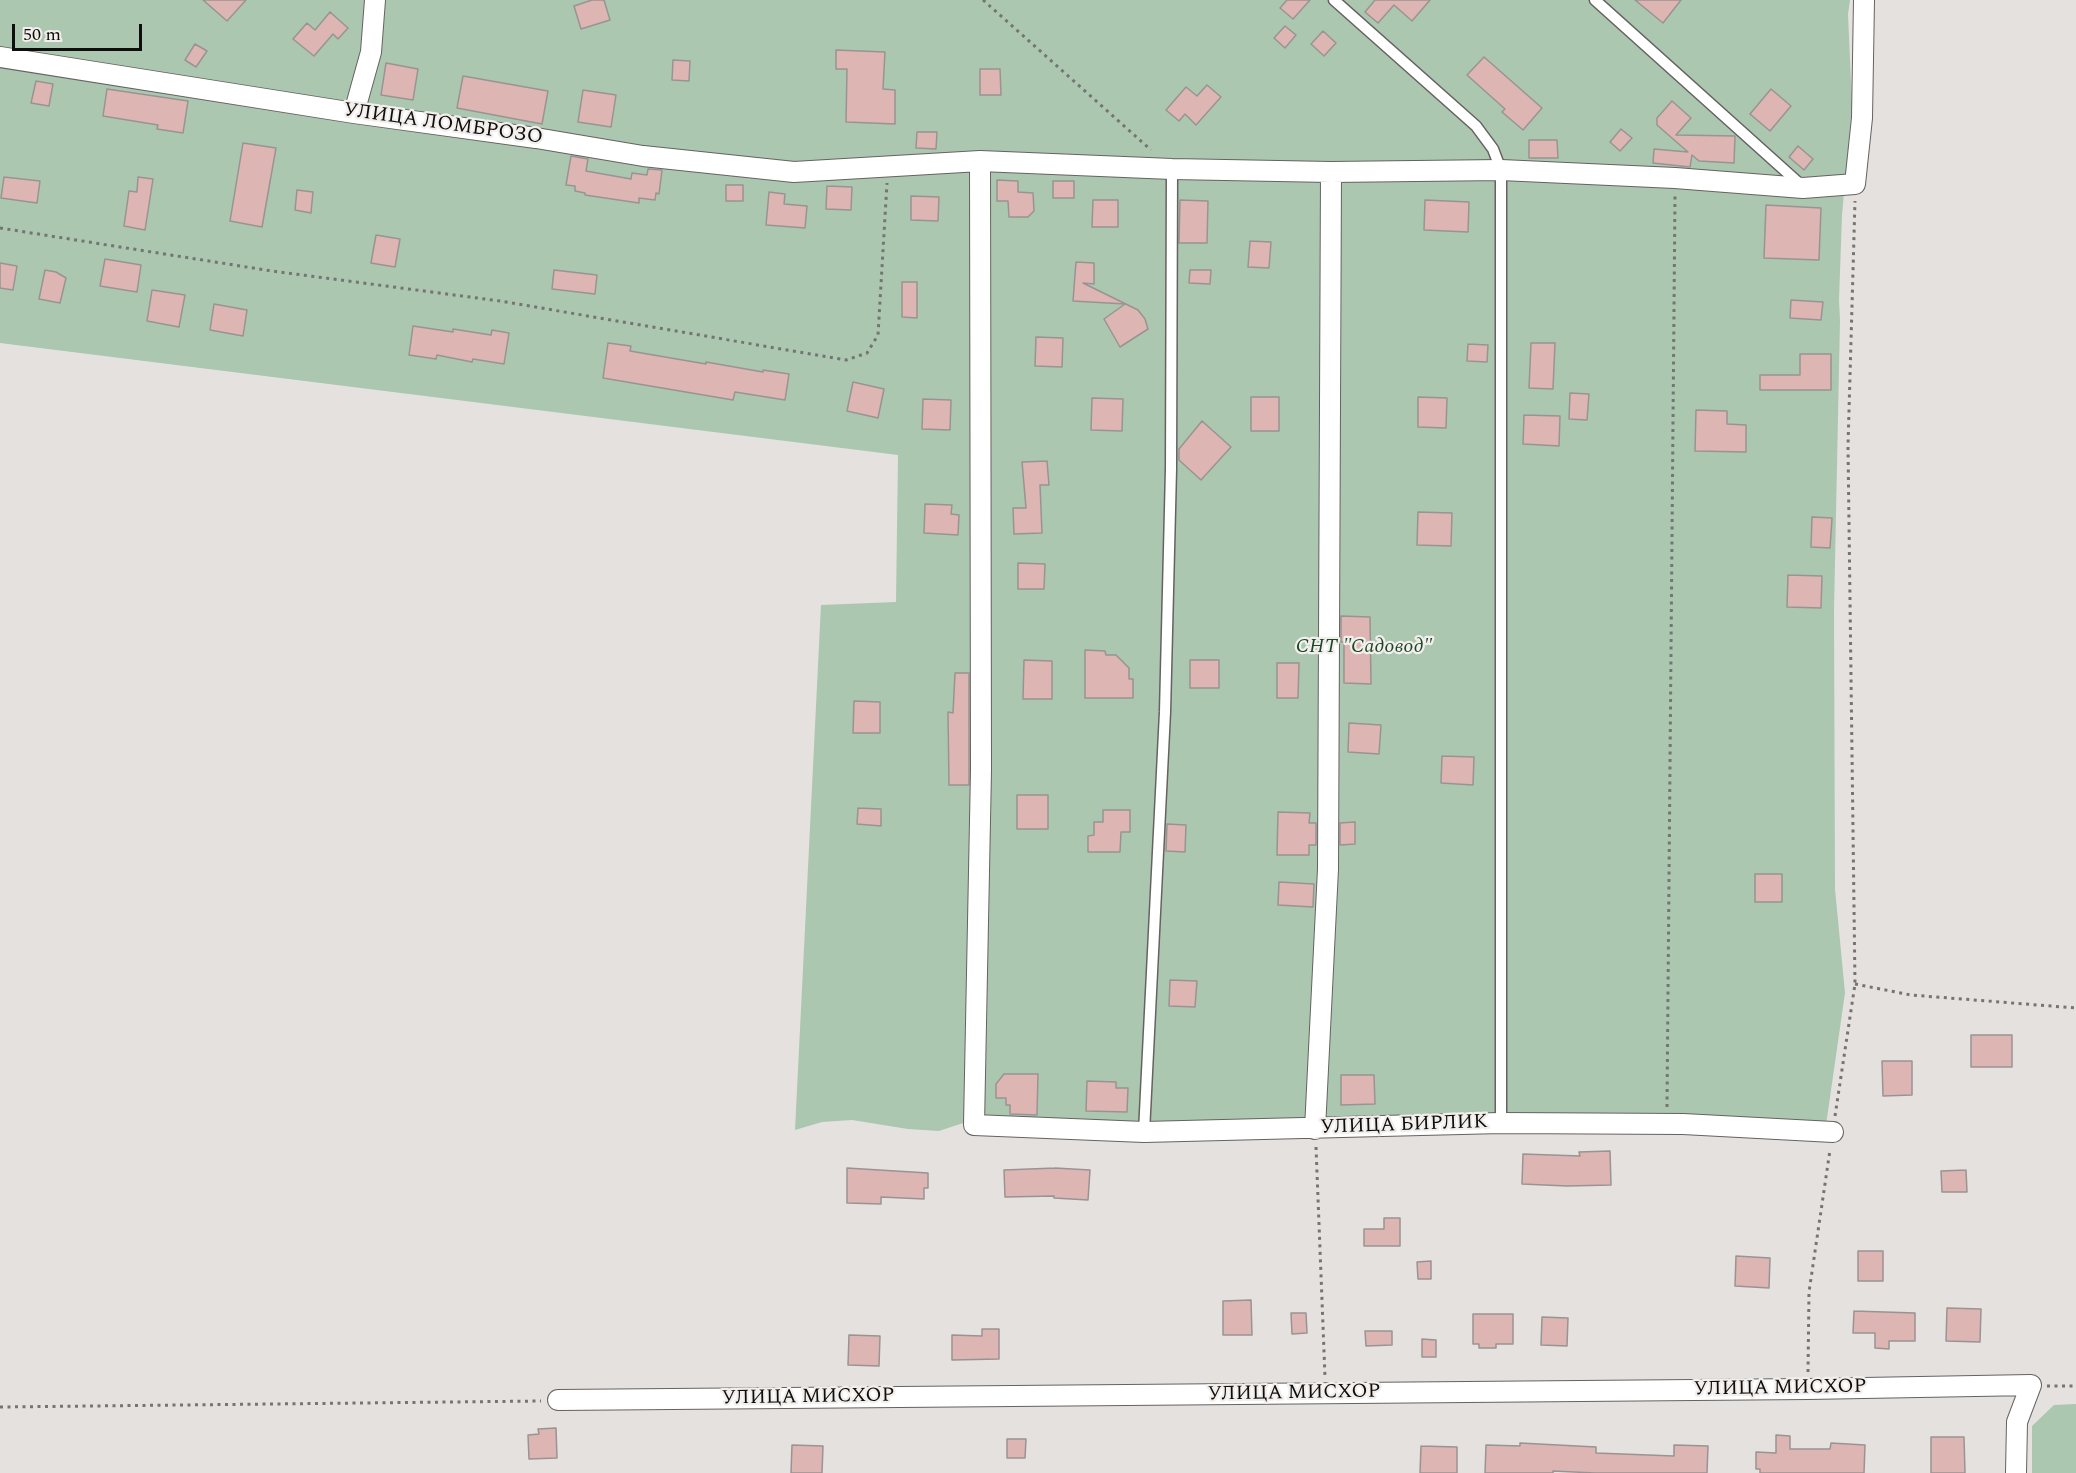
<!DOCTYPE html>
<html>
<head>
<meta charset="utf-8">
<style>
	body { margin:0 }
	#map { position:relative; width:2076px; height:1473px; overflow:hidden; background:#e5e1de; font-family:Spectral,serif }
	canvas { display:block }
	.scale { position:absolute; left:12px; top:24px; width:130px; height:27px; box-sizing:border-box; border:3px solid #0f0e0d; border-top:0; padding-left:8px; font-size:18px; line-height:21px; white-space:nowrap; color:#0f0e0d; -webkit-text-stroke:4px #f2eeeb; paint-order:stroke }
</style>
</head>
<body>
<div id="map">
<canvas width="2076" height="1473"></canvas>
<div class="scale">50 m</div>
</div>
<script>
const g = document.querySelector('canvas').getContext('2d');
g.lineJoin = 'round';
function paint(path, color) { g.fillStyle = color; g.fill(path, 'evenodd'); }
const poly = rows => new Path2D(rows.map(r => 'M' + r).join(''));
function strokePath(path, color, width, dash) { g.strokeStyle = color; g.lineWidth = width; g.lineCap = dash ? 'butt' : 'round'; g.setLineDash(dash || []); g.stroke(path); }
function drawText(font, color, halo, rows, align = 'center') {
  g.font = font + ' Spectral,serif'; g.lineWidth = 4.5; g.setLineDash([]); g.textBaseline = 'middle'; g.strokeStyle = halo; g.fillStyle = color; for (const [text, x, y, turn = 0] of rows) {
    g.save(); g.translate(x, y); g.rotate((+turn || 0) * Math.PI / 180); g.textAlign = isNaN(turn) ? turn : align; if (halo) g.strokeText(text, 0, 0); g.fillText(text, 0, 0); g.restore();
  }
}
paint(poly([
	[0,0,1850,0,1848,14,1852,106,1842,215,1839,300,1840,320,1834,610,1835,889,1845,993,1826,1125,1493,1116,1134,1122,987,1115,939,1131,908,1129,852,1120,822,1122,795,1130,821,605,896,602,898,455,0,343],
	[2076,1404,2076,1473,2032,1473,2032,1426,2054,1405]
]), '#abc7b0');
const building = poly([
	[203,0,246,0,227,21,203,0],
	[592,0,604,0,610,20,581,29,574,6,592,0],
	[1287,0,1310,0,1293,19,1280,8,1287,0],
	[1375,0,1430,0,1412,21,1394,5,1378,23,1365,12,1375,0],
	[1635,0,1681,0,1663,23,1635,0],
	[330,12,348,28,338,39,333,34,314,56,293,39,307,23,315,30,330,12],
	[1285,26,1296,35,1285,48,1274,38,1285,26],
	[1323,31,1336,43,1324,56,1311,44,1323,31],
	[195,44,207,51,196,67,185,60,195,44],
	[836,50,885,52,883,89,895,90,895,124,846,122,847,69,836,69,836,50],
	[1484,57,1542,108,1523,130,1502,112,1505,109,1467,75,1484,57],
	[673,60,690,61,689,81,672,80,673,60],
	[386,63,418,69,413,100,381,95,386,63],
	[980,69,1000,69,1001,95,980,95,980,69],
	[463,76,548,91,542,124,457,108,463,76],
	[36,81,53,84,49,106,31,103,36,81],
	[1207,85,1221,97,1196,125,1185,114,1179,121,1166,110,1186,87,1197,96,1207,85],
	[107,89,188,101,183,133,157,129,158,125,103,116,107,89],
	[1771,89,1791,106,1770,131,1750,114,1771,89],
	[583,90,616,95,611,127,578,122,583,90],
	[1672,101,1691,118,1676,135,1735,136,1734,163,1699,161,1692,155,1690,167,1653,163,1654,149,1688,152,1657,125,1657,118,1672,101],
	[1621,129,1632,138,1620,151,1610,142,1621,129],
	[917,132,937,132,936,149,916,148,917,132],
	[1529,140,1557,140,1558,158,1529,158,1529,140],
	[243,143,276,148,262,227,230,221,243,143],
	[1798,146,1813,159,1804,170,1789,157,1798,146],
	[571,156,588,159,586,171,631,179,632,173,647,175,648,169,662,170,659,194,656,193,655,200,639,198,639,203,585,195,585,193,575,191,575,186,566,185,571,156],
	[4,177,40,181,37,203,1,198,4,177],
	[138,177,153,179,145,230,124,226,129,191,137,192,138,177],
	[997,180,1018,181,1018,192,1033,193,1034,211,1028,217,1009,217,1008,201,997,201,997,180],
	[1053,181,1074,181,1074,198,1053,198,1053,181],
	[726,185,743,185,743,201,726,201,726,185],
	[827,186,852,187,851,210,826,209,827,186],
	[297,190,313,192,311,213,295,210,297,190],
	[769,192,785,194,784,204,807,206,805,228,766,225,769,192],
	[911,196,939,197,938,221,911,220,911,196],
	[1093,200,1118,200,1118,227,1092,227,1093,200],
	[1180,200,1208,201,1207,243,1179,243,1180,200],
	[1425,200,1469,202,1468,232,1424,230,1425,200],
	[1766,205,1821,208,1819,260,1764,258,1766,205],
	[376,235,400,239,395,267,371,263,376,235],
	[1250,241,1271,242,1269,268,1248,267,1250,241],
	[105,259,141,265,137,292,100,286,105,259],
	[1076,262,1094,263,1094,284,1083,283,1138,310,1145,319,1148,329,1120,347,1104,319,1125,304,1073,301,1076,262],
	[0,263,17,266,13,290,0,288,0,263],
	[45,270,56,272,66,278,60,303,39,299,45,270],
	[554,270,597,275,595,294,552,289,554,270],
	[1190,270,1211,270,1210,284,1189,283,1190,270],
	[902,282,917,282,917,318,902,317,902,282],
	[152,290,185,295,179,327,147,321,152,290],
	[1791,300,1823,302,1821,320,1790,318,1791,300],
	[214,304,247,310,243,336,210,330,214,304],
	[413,326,453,332,453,329,491,335,492,330,509,333,504,364,473,359,472,362,437,355,436,359,409,355,413,326],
	[1036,337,1063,338,1062,367,1035,366,1036,337],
	[608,343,631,346,630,351,706,364,706,362,763,372,763,370,789,374,785,400,735,392,733,400,603,378,608,343],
	[1531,343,1555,343,1553,389,1529,388,1531,343],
	[1468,344,1488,345,1487,362,1467,361,1468,344],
	[1800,354,1831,354,1831,390,1760,390,1760,375,1800,375,1800,354],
	[853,382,884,389,878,418,847,411,853,382],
	[1570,393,1589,394,1587,420,1569,419,1570,393],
	[1251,397,1279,397,1279,431,1251,431,1251,397],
	[1418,397,1447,398,1446,428,1418,427,1418,397],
	[1092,398,1123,399,1122,431,1091,430,1092,398],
	[923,399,951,400,950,430,922,429,923,399],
	[1696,410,1727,411,1727,424,1746,425,1746,452,1695,451,1696,410],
	[1524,415,1560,416,1559,446,1523,444,1524,415],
	[1202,421,1231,447,1201,480,1179,460,1179,449,1202,421],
	[1047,461,1049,485,1040,485,1042,533,1014,534,1013,508,1026,508,1022,462,1047,461],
	[925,504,952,505,951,514,959,515,958,535,924,533,925,504],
	[1418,512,1452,513,1451,546,1417,545,1418,512],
	[1812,517,1832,518,1830,548,1811,547,1812,517],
	[1018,563,1045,564,1044,589,1018,589,1018,563],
	[1788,575,1822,576,1821,608,1787,607,1788,575],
	[1341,616,1370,617,1371,684,1344,683,1344,642,1341,642,1341,616],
	[1085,650,1105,651,1106,655,1116,655,1129,668,1129,679,1133,679,1133,698,1085,698,1085,650],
	[1024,660,1052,661,1052,699,1023,699,1024,660],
	[1190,660,1219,660,1219,688,1190,688,1190,660],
	[1277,663,1299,663,1298,698,1277,698,1277,663],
	[955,673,969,673,969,785,949,785,948,712,953,713,955,673],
	[854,701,880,702,880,733,853,733,854,701],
	[1349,723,1381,725,1379,754,1348,752,1349,723],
	[1442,756,1474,757,1473,785,1441,783,1442,756],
	[1017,795,1048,795,1048,829,1017,829,1017,795],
	[858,808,881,809,881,826,857,824,858,808],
	[1103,810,1130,810,1130,832,1121,832,1120,852,1088,852,1088,836,1094,835,1094,822,1103,822,1103,810],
	[1278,812,1310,813,1309,823,1316,823,1316,845,1309,845,1309,855,1277,855,1278,812],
	[1355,822,1355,844,1340,845,1340,823,1355,822],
	[1167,824,1186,825,1185,852,1166,851,1167,824],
	[1755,874,1782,874,1782,902,1755,902,1755,874],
	[1279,882,1314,884,1313,907,1278,905,1279,882],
	[1170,980,1197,981,1195,1007,1169,1006,1170,980],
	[1971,1035,2012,1035,2012,1067,1971,1067,1971,1035],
	[1882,1061,1912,1061,1912,1095,1883,1096,1882,1061],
	[1004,1074,1038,1074,1037,1115,1010,1114,1010,1105,1006,1105,1006,1098,996,1098,996,1084,1004,1074],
	[1341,1075,1374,1075,1375,1104,1341,1105,1341,1075],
	[1087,1081,1116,1082,1116,1088,1128,1088,1127,1112,1086,1111,1087,1081],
	[1610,1151,1611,1185,1567,1186,1522,1184,1523,1154,1580,1156,1579,1152,1610,1151],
	[847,1168,928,1173,928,1188,924,1188,924,1199,881,1197,881,1204,847,1203,847,1168],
	[1055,1168,1090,1170,1088,1200,1054,1198,1054,1196,1005,1197,1004,1170,1055,1168],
	[1966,1170,1967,1192,1942,1192,1941,1171,1966,1170],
	[1384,1218,1400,1218,1400,1246,1364,1246,1364,1229,1384,1229,1384,1218],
	[1858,1251,1883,1251,1883,1281,1858,1281,1858,1251],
	[1736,1256,1770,1258,1769,1288,1735,1286,1736,1256],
	[1431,1261,1431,1279,1418,1279,1417,1262,1431,1261],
	[1251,1300,1252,1335,1223,1335,1223,1301,1251,1300],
	[1947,1308,1981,1309,1980,1342,1946,1341,1947,1308],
	[1854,1311,1915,1313,1915,1341,1889,1341,1889,1349,1875,1348,1875,1333,1853,1333,1854,1311],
	[1291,1313,1306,1313,1307,1333,1292,1334,1291,1313],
	[1473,1314,1513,1314,1513,1344,1496,1344,1496,1348,1479,1348,1479,1344,1473,1344,1473,1314],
	[1542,1317,1568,1318,1567,1346,1541,1345,1542,1317],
	[982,1329,999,1329,999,1359,952,1360,952,1335,982,1336,982,1329],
	[1365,1331,1392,1331,1392,1345,1366,1346,1365,1331],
	[849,1335,880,1336,879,1366,848,1365,849,1335],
	[1422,1339,1436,1340,1436,1357,1422,1357,1422,1339],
	[556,1428,557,1458,529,1459,528,1435,539,1434,538,1429,556,1428],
	[1776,1435,1790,1436,1790,1449,1830,1449,1831,1443,1865,1445,1864,1473,1760,1473,1760,1469,1756,1469,1756,1452,1776,1453,1776,1435],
	[1931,1437,1964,1437,1965,1473,1931,1473,1931,1437],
	[1007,1439,1026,1439,1025,1458,1007,1458,1007,1439],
	[1520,1443,1596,1447,1596,1453,1674,1456,1674,1445,1708,1446,1707,1473,1595,1473,1553,1471,1553,1473,1485,1473,1486,1445,1520,1446,1520,1443],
	[792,1445,823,1446,822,1473,791,1473,792,1445],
	[1421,1446,1457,1447,1457,1473,1420,1473,1421,1446]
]);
paint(building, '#ddb5b2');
strokePath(building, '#999493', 1.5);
const lane = poly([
	[1334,0,1476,126,1493,149,1501,170,1501,1123],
	[1595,0,1801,185],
	[1144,1132,1165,712,1171,469,1172,169]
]);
const street = poly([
	[0,57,354,113,536,138,643,156,794,172,980,161,1172,169,1331,172,1501,170,1675,178,1803,188,1855,184,1862,118,1864,0],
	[354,113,371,52,375,0],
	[980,161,981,770,974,1125,1144,1132,1501,1123,1683,1124,1833,1132],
	[1315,1129,1328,869,1331,172],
	[558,1400,1808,1389,2031,1385,2017,1422,2016,1473]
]);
strokePath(lane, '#666260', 13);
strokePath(street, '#666260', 22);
strokePath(poly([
	[983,0,1151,150],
	[0,228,272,271,500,301,846,360,867,353,878,335,887,183],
	[1855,984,1911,995,2076,1008],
	[1667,1107,1675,195],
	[1835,1116,1855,984,1848,446,1855,201],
	[1316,1147,1325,1377],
	[1808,1372,1809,1292,1830,1150],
	[2047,1386,2076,1386],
	[0,1407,541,1401]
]), '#767472', 3, [3, 4.5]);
strokePath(lane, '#fff', 10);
strokePath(street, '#fff', 20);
drawText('20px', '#0f0e0d', '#f2eeeb', [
	["УЛИЦА ЛОМБРОЗО",443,125,8],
	["УЛИЦА БИРЛИК",1404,1126,-2],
	["УЛИЦА МИСХОР",1780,1389,-1],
	["УЛИЦА МИСХОР",1294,1394,-1],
	["УЛИЦА МИСХОР",808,1398,-1]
]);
drawText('italic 20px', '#1a4827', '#f2eeeb', [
	["СНТ \"Садовод\"",1364,648]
]);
</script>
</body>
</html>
